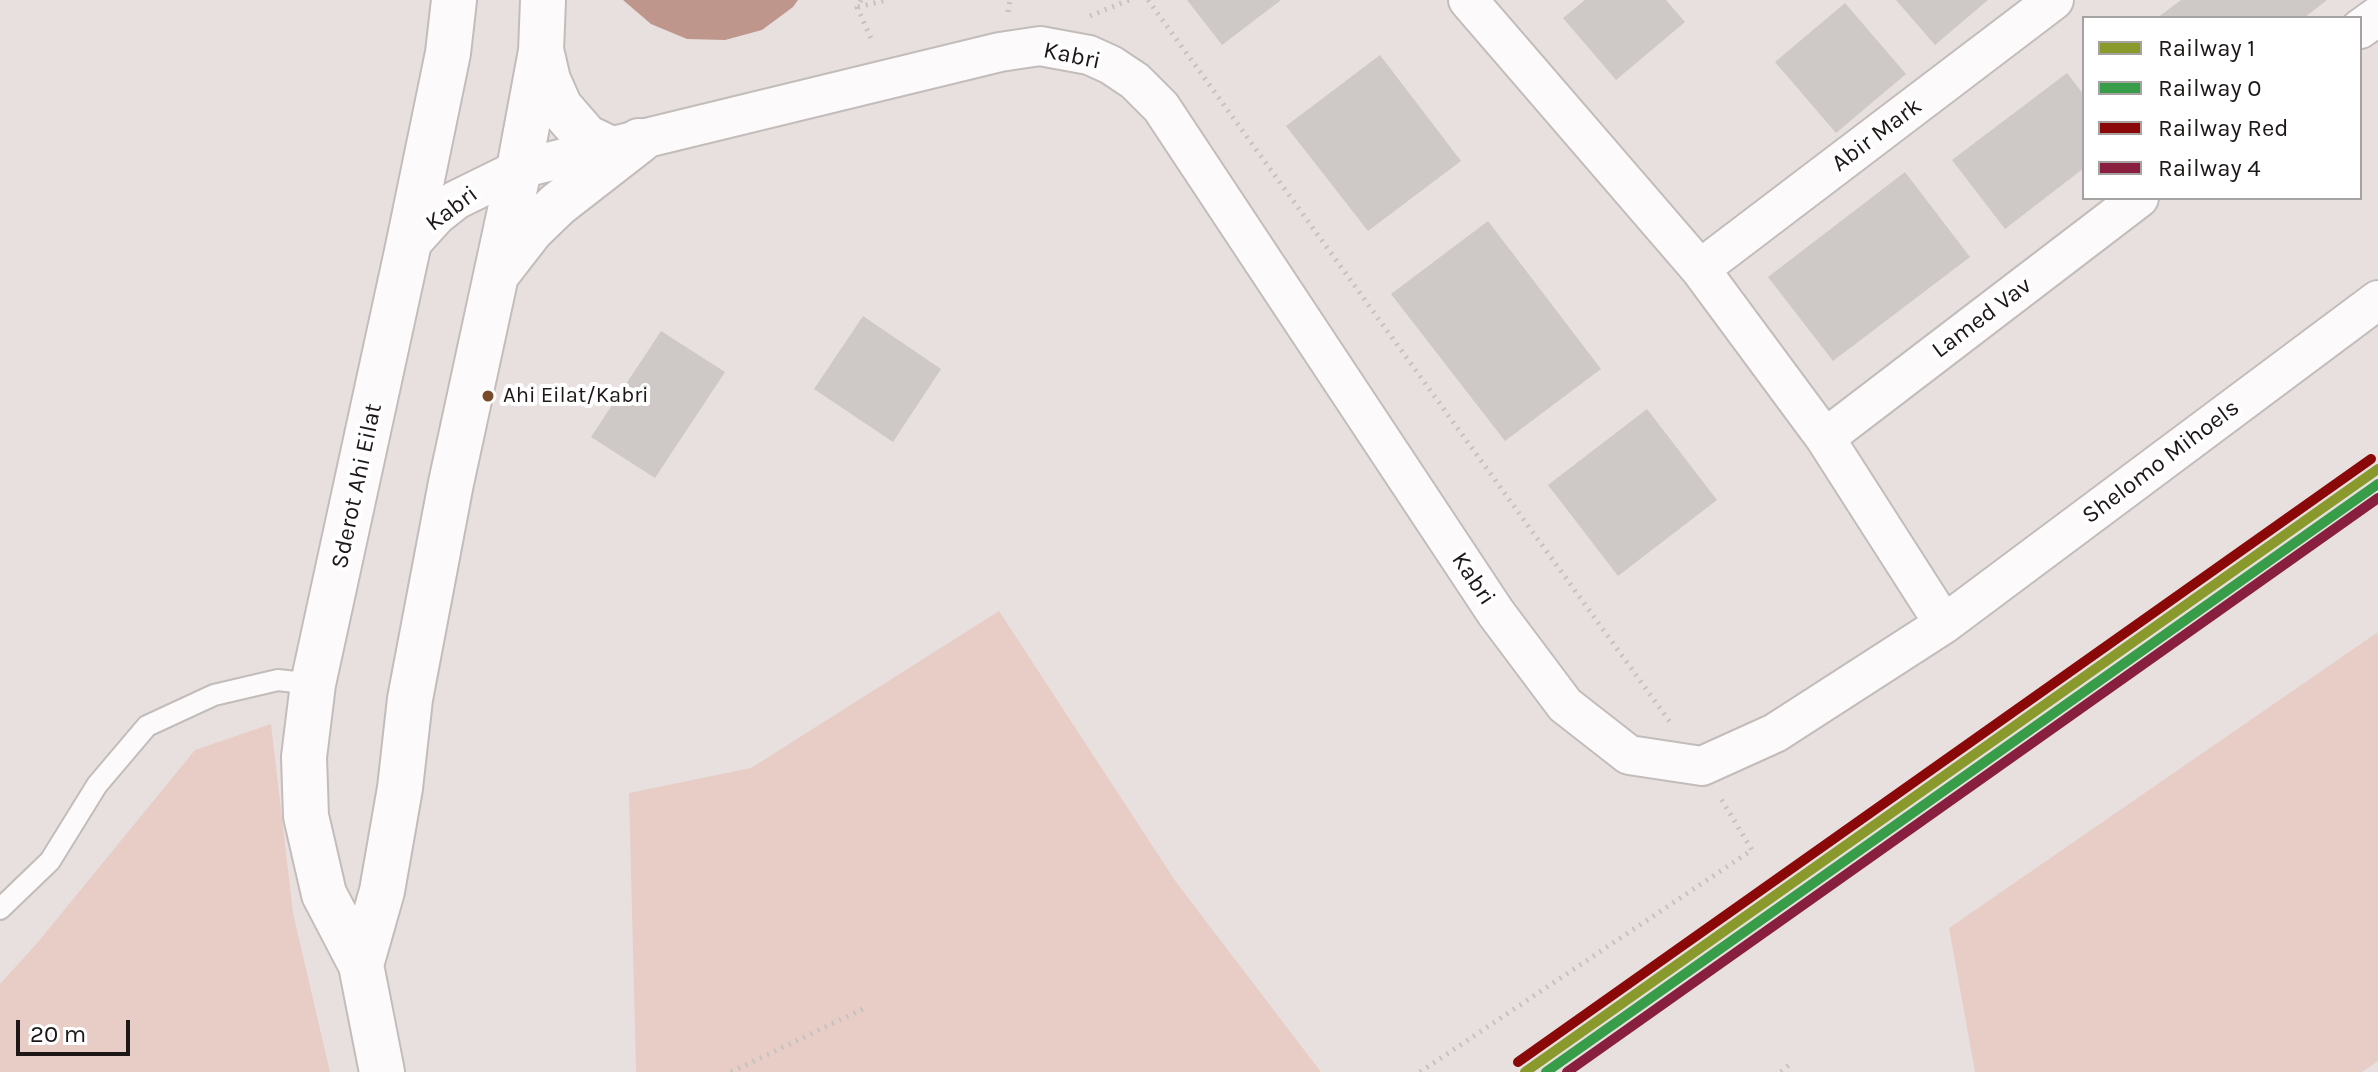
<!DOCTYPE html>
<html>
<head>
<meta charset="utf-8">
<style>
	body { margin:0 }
	#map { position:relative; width:2378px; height:1072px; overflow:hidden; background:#e8e0de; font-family:Karla,sans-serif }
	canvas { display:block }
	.legend { position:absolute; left:2082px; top:16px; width:280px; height:184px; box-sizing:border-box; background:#fff; border:2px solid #a5a3a2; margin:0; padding:10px 14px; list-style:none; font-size:24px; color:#1d1817 }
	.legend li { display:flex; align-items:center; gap:16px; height:40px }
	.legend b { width:40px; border:2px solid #a5a3a2 }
	.scale { position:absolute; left:16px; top:1020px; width:114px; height:36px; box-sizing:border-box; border:4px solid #1d1817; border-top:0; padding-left:10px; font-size:24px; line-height:28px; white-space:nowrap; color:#1d1817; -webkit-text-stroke:6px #fff; paint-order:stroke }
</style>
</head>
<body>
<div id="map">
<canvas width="2378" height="1072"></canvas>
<ul class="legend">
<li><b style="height:10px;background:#89992c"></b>Railway 1</li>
<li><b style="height:10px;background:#389d48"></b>Railway 0</li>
<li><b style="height:10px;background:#8a0808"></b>Railway Red</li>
<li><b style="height:10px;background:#891f3e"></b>Railway 4</li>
</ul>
<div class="scale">20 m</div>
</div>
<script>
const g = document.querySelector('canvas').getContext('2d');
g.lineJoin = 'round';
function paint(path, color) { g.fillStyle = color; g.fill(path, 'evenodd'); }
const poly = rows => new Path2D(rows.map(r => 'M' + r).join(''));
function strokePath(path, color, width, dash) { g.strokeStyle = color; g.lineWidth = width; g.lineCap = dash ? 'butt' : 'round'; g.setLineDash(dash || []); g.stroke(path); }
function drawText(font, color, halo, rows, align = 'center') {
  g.font = font + ' Karla,sans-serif'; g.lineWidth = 8; g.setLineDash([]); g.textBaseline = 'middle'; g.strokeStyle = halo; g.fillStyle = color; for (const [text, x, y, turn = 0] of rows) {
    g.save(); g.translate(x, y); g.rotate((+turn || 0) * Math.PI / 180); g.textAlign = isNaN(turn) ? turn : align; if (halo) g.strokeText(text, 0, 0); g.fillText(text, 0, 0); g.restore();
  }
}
paint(poly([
	[999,611,1176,882,1321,1072,636,1072,629,793,751,768],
	[2378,632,2378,1061,2362,1072,1975,1072,1949,928],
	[271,724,293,913,330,1072,0,1072,0,984,38,942,195,750]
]), '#e7cdc6');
paint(poly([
	[623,0,798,0,793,7,762,30,725,40,687,39,651,24]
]), '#be968c');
paint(poly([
	[1187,0,1281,0,1222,45],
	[1585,0,1666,0,1685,22,1616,80,1563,18],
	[1896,0,1988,0,1935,45],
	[2181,0,2327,0,2304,18,2157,18],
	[1845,3,1906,74,1836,133,1775,62],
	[1380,55,1461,161,1368,231,1286,126],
	[2067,73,2084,95,2084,168,2005,229,1952,160],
	[1905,172,1970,257,1833,361,1768,277],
	[1488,221,1601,369,1505,441,1391,294],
	[863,316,941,369,893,442,814,389],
	[661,331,725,372,655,478,591,437],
	[1647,409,1717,500,1618,576,1548,485]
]), '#cec8c6');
const lane = poly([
	[0,909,50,861,97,785,147,726,214,695,278,680,313,684]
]);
const street = poly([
	[1468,0,1700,269,1825,438,1944,624],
	[2360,29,2378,16],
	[408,247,437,215,456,200,519,169,1000,52,1040,46,1089,55,1111,65,1135,81,1161,107,1496,613,1565,705,1629,755,1702,766,1775,733,1944,624,2378,300],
	[1700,269,2054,0],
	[1825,438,2139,198]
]);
const secondary = poly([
	[542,54,548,80,560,107,586,137,609,148],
	[500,270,531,230,558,204,639,141],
	[361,965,382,891,400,788,410,699,451,483,519,169,541,51,543,0],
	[382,1072,361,965,324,894,306,816,304,757,313,684,408,247,448,53,454,0]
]);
strokePath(lane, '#c2bcbb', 24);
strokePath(street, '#c2bcbb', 42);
strokePath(secondary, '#c2bcbb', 48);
strokePath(poly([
	[861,0,857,7,873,43],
	[1148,0,1670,722],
	[858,7,887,0],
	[1008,12,1010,0],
	[1090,16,1129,0],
	[731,1072,867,1007],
	[1420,1072,1752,850,1720,797],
	[1781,1072,1789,1065]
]), '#c5c2c2', 5, [2, 6]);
strokePath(lane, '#fcfafa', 20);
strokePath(street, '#fcfafa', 38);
strokePath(secondary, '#fcfafa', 44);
strokePath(poly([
	[1525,1072,2378,469]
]), '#89992c', 10);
strokePath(poly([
	[1546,1072,2378,484]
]), '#389d48', 10);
strokePath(poly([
	[1518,1062,2371,459]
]), '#8a0808', 10);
strokePath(poly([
	[1567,1072,2378,498]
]), '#891f3e', 10);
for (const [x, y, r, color] of [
	[488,396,7,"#7a4b2a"]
]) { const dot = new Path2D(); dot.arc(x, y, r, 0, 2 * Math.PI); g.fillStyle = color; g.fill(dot); strokePath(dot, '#fff', 3); }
drawText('22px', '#1d1817', '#fff', [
	["Ahi Eilat/Kabri",503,396]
], 'left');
drawText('24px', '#1d1817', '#fff', [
	["Kabri",1072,56,12],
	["Abir Mark",1877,135,-37],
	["Kabri",452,209,-37],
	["Lamed Vav",1982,318,-37],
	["Shelomo Mihoels",2161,462,-37],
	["Sderot Ahi Eilat",357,486,-78],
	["Kabri",1473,579,56]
]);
</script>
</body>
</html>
